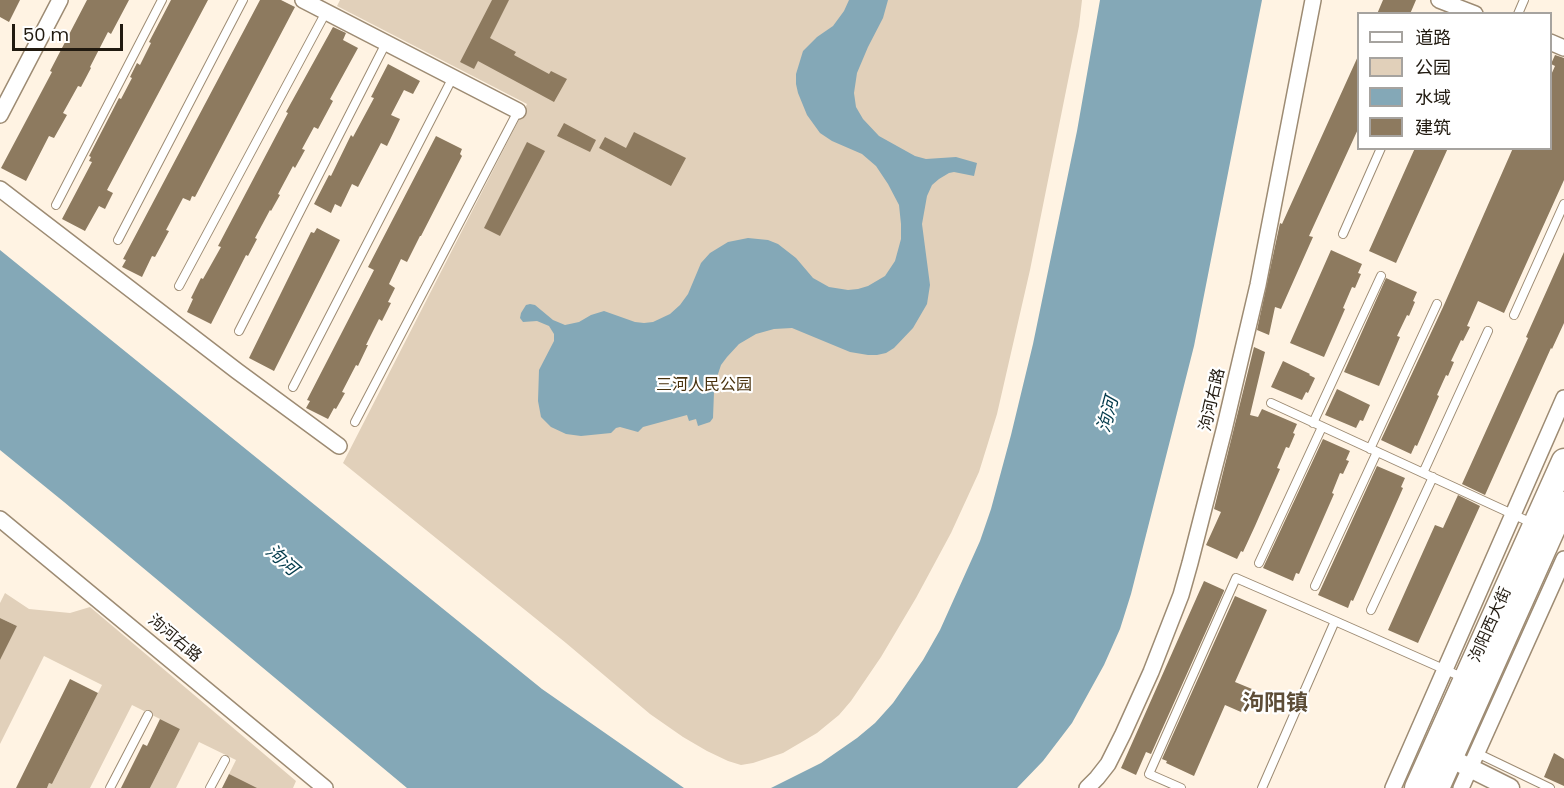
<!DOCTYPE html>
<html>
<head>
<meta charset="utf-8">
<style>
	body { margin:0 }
	#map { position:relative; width:1564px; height:788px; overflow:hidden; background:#fff3e3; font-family:Poppins,"Noto Sans SC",sans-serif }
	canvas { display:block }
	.legend { position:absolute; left:1357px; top:12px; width:195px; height:138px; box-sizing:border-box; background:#fff; border:2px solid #a6a39f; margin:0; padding:8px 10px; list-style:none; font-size:18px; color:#211a10 }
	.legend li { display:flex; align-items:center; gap:12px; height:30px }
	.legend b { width:30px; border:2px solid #a6a39f }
	.scale { position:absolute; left:12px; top:24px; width:111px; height:27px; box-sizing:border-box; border:3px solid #211a10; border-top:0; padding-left:8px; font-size:18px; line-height:21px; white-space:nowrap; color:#211a10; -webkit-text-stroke:4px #fff; paint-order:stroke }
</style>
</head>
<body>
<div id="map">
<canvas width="1564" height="788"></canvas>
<ul class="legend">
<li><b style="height:8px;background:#fff"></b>道路</li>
<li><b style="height:16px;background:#e1d0ba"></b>公园</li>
<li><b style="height:16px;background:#84a8b7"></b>水域</li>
<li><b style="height:16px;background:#8d7a5f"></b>建筑</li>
</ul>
<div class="scale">50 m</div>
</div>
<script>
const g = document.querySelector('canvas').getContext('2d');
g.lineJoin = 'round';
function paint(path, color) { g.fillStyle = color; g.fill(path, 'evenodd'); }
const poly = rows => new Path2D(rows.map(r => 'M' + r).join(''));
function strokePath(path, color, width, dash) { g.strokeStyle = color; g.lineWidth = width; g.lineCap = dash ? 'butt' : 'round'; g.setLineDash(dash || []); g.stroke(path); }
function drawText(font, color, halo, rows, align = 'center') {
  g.font = font + ' Poppins,"Noto Sans SC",sans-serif'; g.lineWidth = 4.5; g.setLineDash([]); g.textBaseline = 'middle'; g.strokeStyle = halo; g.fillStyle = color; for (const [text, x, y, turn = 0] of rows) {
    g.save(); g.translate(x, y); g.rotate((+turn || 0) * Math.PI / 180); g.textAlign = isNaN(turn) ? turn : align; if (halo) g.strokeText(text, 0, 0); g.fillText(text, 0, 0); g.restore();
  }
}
paint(poly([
	[340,0,1082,0,1079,26,1030,270,997,414,979,472,951,533,916,598,881,657,851,701,839,715,817,733,783,753,753,763,741,765,728,761,707,751,683,737,650,714,566,643,343,463,527,104,337,6],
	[5,593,29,609,70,613,90,607,296,781,293,788,246,788,229,774,236,760,199,742,176,788,150,788,180,729,132,705,90,788,47,788,49,783,52,784,102,685,44,656,0,744,0,660,17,626,0,618,0,603]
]), '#e1d0ba');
paint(poly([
	[849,0,888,0,883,18,868,47,857,73,854,93,856,107,863,119,879,136,915,156,926,159,956,157,977,163,974,176,954,172,949,173,939,179,932,185,927,196,922,224,930,285,927,304,913,328,894,348,886,353,877,355,868,355,850,352,792,328,774,329,756,334,739,344,727,357,721,365,718,374,714,392,713,418,710,422,698,426,696,419,689,421,687,415,643,427,638,432,620,427,616,428,611,433,581,436,566,434,551,427,541,417,538,401,539,370,554,341,554,334,549,326,537,321,523,322,520,318,521,313,526,305,530,304,535,305,553,320,565,325,579,322,591,315,604,311,635,322,644,323,653,322,670,314,680,305,688,294,701,263,710,253,728,242,748,238,768,240,778,244,796,258,813,278,829,287,848,290,858,289,868,286,885,276,895,261,901,239,901,224,899,205,888,184,876,166,862,154,832,141,820,133,807,115,798,93,796,84,796,74,803,51,817,37,833,26,844,11],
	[1100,0,1262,0,1194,346,1131,594,1120,629,1104,665,1072,723,1043,761,1017,788,771,788,821,763,857,738,875,723,893,703,923,660,940,630,980,541,991,509,1011,435,1033,344,1077,131],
	[0,250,542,689,684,788,407,788,64,502,0,450]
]), '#84a8b7');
paint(poly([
	[0,0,20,0,9,22,0,17],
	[87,0,129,0,111,34,108,32,90,67,91,68,81,87,78,86,63,113,67,115,54,138,49,136,26,181,1,168,52,72,50,71],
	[171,0,208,0,107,190,113,193,105,209,99,206,85,231,62,219,92,162,89,161,91,157,89,156,119,98,121,99,132,78,130,77,137,63,140,65,151,43,149,42],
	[260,0,281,0,295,7,195,197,192,196,190,201,183,198,166,230,169,231,155,257,152,256,142,277,122,267,126,260,123,259],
	[492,0,509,0,490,38,516,52,514,55,549,74,551,71,567,79,554,102,478,61,474,69,460,62],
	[1383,0,1416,0,1410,14,1377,14],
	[333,27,346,33,343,40,358,48,330,99,333,101,318,129,314,127,302,149,305,150,295,168,293,166,278,194,280,195,271,211,270,210,255,238,257,239,248,256,246,255,211,324,187,312,193,299,191,298,201,278,203,279,221,247,218,246,288,113,286,112],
	[1359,54,1359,127,1309,236,1313,237,1281,309,1275,307,1269,335,1257,330,1280,223,1282,224],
	[1555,55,1564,58,1564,180,1504,313,1478,301,1467,326,1470,327,1463,341,1461,340,1451,361,1454,362,1448,376,1446,375,1437,395,1439,396,1417,446,1415,445,1411,454,1381,440,1444,305,1513,148,1551,148,1551,75,1555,66,1551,64],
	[388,64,420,81,413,94,404,90,391,115,400,119,387,146,381,143,358,187,352,184,341,207,335,204,331,213,314,204,329,175,331,176,351,135,353,137,374,98,371,97],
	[564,123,596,140,590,152,557,136],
	[634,132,686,158,671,186,599,148,605,137,626,148],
	[436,136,462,149,460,154,462,156,421,236,420,236,407,262,401,259,389,284,395,288,388,302,391,303,382,321,379,319,366,345,368,345,358,366,356,365,342,392,345,393,336,409,334,408,328,419,306,408,310,401,307,400,374,270,368,267],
	[527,142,545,151,500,236,484,228],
	[1415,148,1448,148,1396,263,1369,251],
	[317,228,340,240,274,371,249,358,311,232,314,233],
	[1331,250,1362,264,1358,273,1361,274,1355,288,1352,287,1343,308,1345,309,1324,357,1290,343],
	[1564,252,1564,323,1552,349,1551,348,1485,495,1462,484,1528,338,1526,337],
	[1386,278,1417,292,1413,301,1415,302,1409,316,1407,315,1397,336,1400,337,1379,386,1344,372],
	[1254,347,1265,352,1250,415,1258,417,1262,409,1297,424,1293,433,1295,434,1289,448,1286,447,1277,468,1280,469,1255,526,1243,552,1241,551,1237,559,1206,545,1221,512,1214,509],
	[1283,361,1310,374,1309,375,1315,378,1308,393,1306,392,1302,400,1271,387],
	[1337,389,1370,405,1363,421,1360,420,1356,428,1325,415],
	[1323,439,1350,451,1346,460,1349,461,1343,474,1340,473,1332,493,1334,494,1299,574,1296,573,1293,581,1263,568],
	[1377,466,1405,478,1401,487,1403,488,1353,601,1351,600,1348,608,1318,595],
	[1458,495,1480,506,1418,643,1388,630,1435,525,1443,528],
	[1204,581,1224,590,1224,591,1151,754,1146,752,1136,775,1121,768],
	[1235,596,1267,610,1235,682,1252,689,1241,712,1225,705,1194,776,1166,763,1167,761,1162,759],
	[0,618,17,626,0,660],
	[70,679,98,693,52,784,49,783,47,788,16,788],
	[160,719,180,729,150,788,121,788,143,744,147,746],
	[1554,753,1564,759,1564,786,1544,777],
	[229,774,257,788,222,788]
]), '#8d7a5f');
const service = poly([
	[1518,14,1524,0],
	[56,205,162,0],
	[1343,234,1381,148],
	[118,240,243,0],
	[179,286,326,12],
	[1514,315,1564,204],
	[239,331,386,43],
	[293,387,453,77],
	[1271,403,1534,524],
	[355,422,518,111],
	[1313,423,1381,276],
	[1370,449,1437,304],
	[1423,473,1488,331],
	[1259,563,1322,427],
	[1315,586,1377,452],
	[1371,610,1433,477],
	[1477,753,1550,788],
	[110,788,148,715],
	[210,788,225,760],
	[1181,788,1149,774,1236,578,1335,621],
	[1262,788,1335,621,1464,678]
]);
const minor = poly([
	[303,0,518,111],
	[1439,0,1475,14],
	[1550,42,1564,48],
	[0,115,60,0],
	[0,189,237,371,339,446],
	[0,519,325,788],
	[1087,788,1097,778,1108,764,1123,734,1151,672,1181,595,1190,563,1224,430,1258,285,1313,0],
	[1393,788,1564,398],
	[1461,788,1564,559]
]);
const tertiary = poly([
	[1450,758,1510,788]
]);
const trunk = poly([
	[1417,788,1564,461],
	[1437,788,1564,504]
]);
strokePath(service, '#9d8b73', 10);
strokePath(minor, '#9d8b73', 18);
strokePath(tertiary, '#9d8b73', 21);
strokePath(trunk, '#9d8b73', 27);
strokePath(service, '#fff', 8);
strokePath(minor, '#fff', 15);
strokePath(tertiary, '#fff', 18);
strokePath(trunk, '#fff', 24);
drawText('16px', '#48310c', '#fff', [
	["三河人民公园",704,386]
]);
drawText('16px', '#211a10', '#fff', [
	["泃河右路",1213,400,-77],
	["泃阳西大街",1491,625,-66],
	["泃河右路",174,639,40]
]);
drawText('italic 18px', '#023a4b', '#fff', [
	["泃河",1109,415,-75],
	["泃河",281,561,41]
]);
drawText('bold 22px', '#5d4d37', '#fff', [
	["泃阳镇",1275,704]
]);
</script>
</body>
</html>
